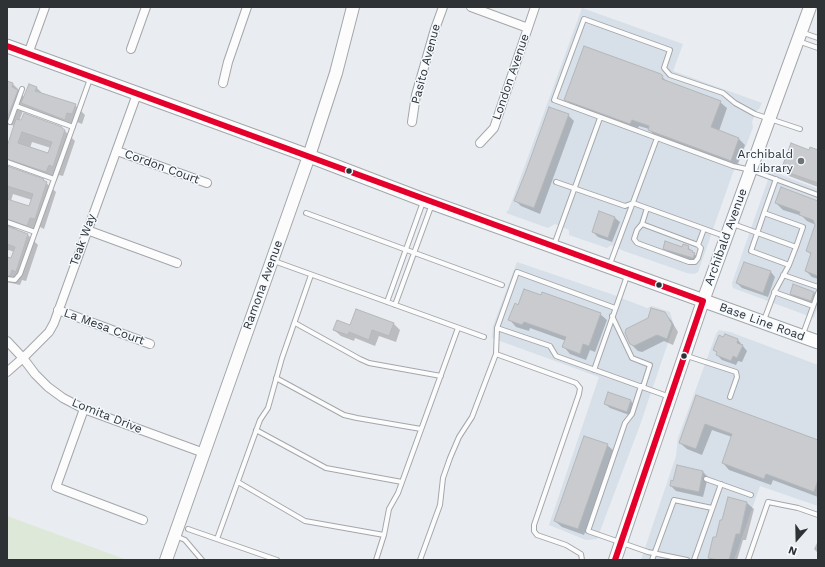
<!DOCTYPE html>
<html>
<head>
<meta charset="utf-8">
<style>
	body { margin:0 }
	#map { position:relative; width:825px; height:567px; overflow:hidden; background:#e9ecf0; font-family:"Work Sans",sans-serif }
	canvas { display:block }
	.frame { position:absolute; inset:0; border:8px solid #2f3234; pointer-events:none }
	.north { position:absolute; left:777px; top:519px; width:40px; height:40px; -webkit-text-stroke:3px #f4faff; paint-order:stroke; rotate:200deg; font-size:11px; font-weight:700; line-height:16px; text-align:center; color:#2f3234 }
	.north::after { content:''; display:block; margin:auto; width:14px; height:18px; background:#2f3234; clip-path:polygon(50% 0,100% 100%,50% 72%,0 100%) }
</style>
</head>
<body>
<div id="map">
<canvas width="825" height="567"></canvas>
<div class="frame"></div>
<div class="north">N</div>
</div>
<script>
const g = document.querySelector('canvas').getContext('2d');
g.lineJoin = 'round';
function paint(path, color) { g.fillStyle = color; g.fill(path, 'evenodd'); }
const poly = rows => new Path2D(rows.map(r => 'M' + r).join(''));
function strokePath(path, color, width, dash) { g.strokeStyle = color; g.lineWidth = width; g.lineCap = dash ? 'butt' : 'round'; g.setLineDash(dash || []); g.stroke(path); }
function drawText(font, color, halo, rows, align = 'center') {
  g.font = font + ' "Work Sans",sans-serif'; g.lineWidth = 3; g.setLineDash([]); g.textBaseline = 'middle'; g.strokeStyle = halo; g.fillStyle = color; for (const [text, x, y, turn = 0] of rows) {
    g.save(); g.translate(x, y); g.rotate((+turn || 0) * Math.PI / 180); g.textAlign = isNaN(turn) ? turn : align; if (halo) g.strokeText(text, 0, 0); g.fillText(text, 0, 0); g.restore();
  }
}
paint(poly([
	[582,8,683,44,673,71,762,103,759,109,756,111,752,122,753,127,746,146,738,160,732,175,698,272,694,274,687,273,624,251,611,245,607,248,569,235,569,230,555,224,548,228,506,213,509,209],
	[771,171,818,189,818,306,814,318,733,288,732,283],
	[517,262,611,294,647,308,652,306,670,312,674,325,640,425,597,539,586,540,549,525,599,377,492,338,493,326],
	[719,330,730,332,818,365,818,506,760,486,734,560,641,560,676,456,678,438,716,334]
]), '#d7dfe8');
paint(poly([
	[7,516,127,560,7,560]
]), '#dde8d9');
paint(poly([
	[660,75,669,83,720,102,727,108,719,131,739,139,745,145,737,167,655,137,649,129,639,126,637,130,572,106,566,99],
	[7,82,13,84,23,94,22,95,24,97,36,87,44,95,75,105,85,115,82,124,77,122,75,129,32,113,25,106,19,121,62,128,75,141,63,176,59,175,56,182,7,163,7,149,15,126,7,124],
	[32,142,51,148,48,154,30,148],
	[568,115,574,121,540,214,521,206,515,200],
	[810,151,818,151,818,187,789,176,782,170],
	[7,167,43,180,56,192,44,229,40,227,37,235,18,228,13,229,28,235,38,245,26,281,22,280,20,285,7,282,7,258,11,259,14,252,9,250,7,251],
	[13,194,32,200,30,207,11,201],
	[818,202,818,279,812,277,806,271,811,255,807,250,816,225,807,221,802,216,783,210,776,203],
	[615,218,620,222,612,242,598,237,593,232],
	[688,247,699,259,698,263,669,253,664,248],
	[744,263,771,272,775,277,768,297,742,288,737,283],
	[814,292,818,297,816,306,796,299,791,294],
	[519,306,600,314,607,320,595,352,590,350,586,360,570,354,564,347,566,341,530,328,529,331,516,327,510,320],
	[664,313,671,320,678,332,673,345,664,341,642,352,638,351,631,344],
	[394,324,400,330,396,342,379,336,375,346,355,338,354,341,341,336,334,330,351,326],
	[738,340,747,351,742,362,738,361,736,365,722,360,717,355,718,353,714,350],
	[697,397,818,441,818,497,773,480,771,485,729,470,723,463,732,437,712,430,702,455,687,449,680,443],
	[631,401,635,406,632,416,610,408,605,404],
	[607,445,614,451,584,535,562,527,555,521],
	[678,466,703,472,708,477,703,497,676,491,671,486,674,482],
	[728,498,747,503,754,509,746,540,743,540,737,560,712,560,710,558,723,521],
	[818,541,818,553,814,549]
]), '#0003');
const building = poly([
	[584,46,661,74,663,76,662,79,721,101,711,127,739,138,731,161,648,130,649,126,632,120,630,124,564,100,584,46],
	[7,81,13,83,12,87,18,90,8,116,7,81],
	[29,84,37,87,35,91,76,104,72,114,67,113,65,120,21,103,29,84],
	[549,107,569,114,534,208,514,201,526,171,549,107],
	[24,113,62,127,62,128,65,130,53,167,49,165,46,172,7,159,7,147,13,128,16,119,21,120,24,113],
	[22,132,52,142,48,153,18,143,22,132],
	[791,143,809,150,810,147,818,150,818,183,781,170,791,143],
	[7,166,44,179,43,180,47,182,35,219,30,218,27,226,7,219,7,199,29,206,33,194,7,186,7,166],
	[781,187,818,201,818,276,805,271,811,253,806,251,815,225,813,220,799,215,800,212,775,203,781,187],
	[599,211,615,217,608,238,592,232,599,211],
	[7,226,28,234,16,272,12,270,10,276,7,276,7,257,11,258,15,247,7,244,7,226],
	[665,241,682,247,683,244,689,246,688,249,693,251,692,252,695,253,693,258,663,249,665,241],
	[744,262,771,271,763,293,736,283,744,262],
	[793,284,814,292,811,301,790,294,793,284],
	[524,289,541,295,542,292,601,313,589,346,583,344,580,354,562,347,566,337,524,322,522,325,508,320,515,303,518,305,524,289],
	[651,308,665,312,672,324,667,339,657,335,634,346,630,344,625,333,626,329,648,318,651,308],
	[356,309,394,323,389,336,372,330,369,340,349,332,348,335,333,330,337,320,350,325,356,309],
	[725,334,738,339,737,343,743,345,737,358,733,356,731,361,716,355,717,352,713,350,719,335,723,337,725,334],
	[608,392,631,400,627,412,604,404,608,392],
	[696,395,818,440,818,480,814,492,766,474,764,479,722,463,732,434,705,424,696,449,679,443,696,395],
	[584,436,608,444,578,529,554,521,584,436],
	[677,465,703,471,699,492,670,486,671,480,673,481,677,465],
	[728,497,747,502,740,534,736,534,729,560,718,560,708,558,713,537,716,537,720,520,722,520,728,497]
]);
paint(building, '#c9cbce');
strokePath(building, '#b5b8bb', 1);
const lane = poly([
	[801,32,818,38],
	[798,41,818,48],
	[16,106,73,127],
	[10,122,22,89],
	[800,129,755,114,735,103,723,93,670,75,664,68,670,50,584,19,554,100,733,166,751,170,818,195],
	[7,162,54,179],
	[776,179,764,213,803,227,796,247],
	[556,182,625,206,633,203,724,236],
	[647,208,642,224,698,245,704,229],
	[306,213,502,285],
	[764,213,751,251,789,265],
	[7,222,35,232],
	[642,224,637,230,634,239,637,243,689,262,695,262,698,258,701,248,698,245],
	[733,224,796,247,789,265,775,291,764,320],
	[554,245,600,118],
	[274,261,484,337],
	[610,264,657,138],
	[783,275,818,287],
	[7,279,15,280,20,274,90,79],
	[774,292,813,306],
	[387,302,423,202],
	[395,305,432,204],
	[612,316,632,358,650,365,643,387],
	[295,323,360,359,369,363,441,376],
	[497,328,550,346,556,356,670,397],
	[803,334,818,293],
	[496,354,576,383,580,388,579,394,534,525,534,531,537,535,566,545,581,554,582,560],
	[687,356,736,372,737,377,730,397],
	[594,370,627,276],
	[276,378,344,415,357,418,421,429],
	[641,386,632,414,625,423,588,531,648,552,687,560],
	[256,430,326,468,402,482],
	[706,479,751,495],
	[238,482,305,521,384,535],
	[188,529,277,560],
	[176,536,185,540,202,560],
	[217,539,260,420,268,408,282,358,311,275],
	[376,560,384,535,389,509,398,493,458,328],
	[420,560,440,505,443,478,450,458,459,437,472,417,496,354,497,328,517,272,615,308],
	[652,560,674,500,712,508],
	[694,560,721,484],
	[748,560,768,502,798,508,818,515]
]);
const street = poly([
	[471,7,528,28],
	[131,49,146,7],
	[28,54,45,7],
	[223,83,228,62,247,7],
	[412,122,416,95,435,29,443,7],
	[480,143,494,128,535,7],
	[117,151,207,183],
	[87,230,177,263],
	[58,310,150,344],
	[7,341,23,358,35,374,48,387,63,398,84,409,204,453],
	[7,372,23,358,49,332,54,323,137,94],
	[84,409,56,487,143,520]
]);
const secondary = poly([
	[166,560,309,156,336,73,353,7],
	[615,560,703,301,810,7]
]);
const primary = poly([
	[7,46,309,156,424,200,818,342]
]);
strokePath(lane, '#a4a7aa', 6);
strokePath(street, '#a4a7aa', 10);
strokePath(secondary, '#a4a7aa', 14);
strokePath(primary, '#a4a7aa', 15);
strokePath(lane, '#fcfcfd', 4);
strokePath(street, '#fcfcfd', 8);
strokePath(secondary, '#fcfcfd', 12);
strokePath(primary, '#fcfcfd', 13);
strokePath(poly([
	[7,46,703,301,615,560]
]), '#e4002b', 6);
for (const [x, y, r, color] of [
	[801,161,4,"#707376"],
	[349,171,3.5,"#2f3234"],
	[659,285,3.5,"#2f3234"],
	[684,356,3.5,"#2f3234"]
]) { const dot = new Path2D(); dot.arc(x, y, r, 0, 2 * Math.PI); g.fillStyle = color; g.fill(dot); strokePath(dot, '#f4faff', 1.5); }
drawText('12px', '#2f3234', '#f4faff', [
	["Pasito Avenue",426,64,-75],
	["London Avenue",511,77,-71],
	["Cordon Court",162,167,20],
	["Archibald Avenue",726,237,-70],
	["Teak Way",83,240,-70],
	["Ramona Avenue",263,285,-70],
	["Base Line Road",762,322,20],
	["La Mesa Court",104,327,20],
	["Lomita Drive",107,416,22]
]);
drawText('12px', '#2f3234', '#f4faff', [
	["Archibald",793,154],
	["Library",793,168]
], 'right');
</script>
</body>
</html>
